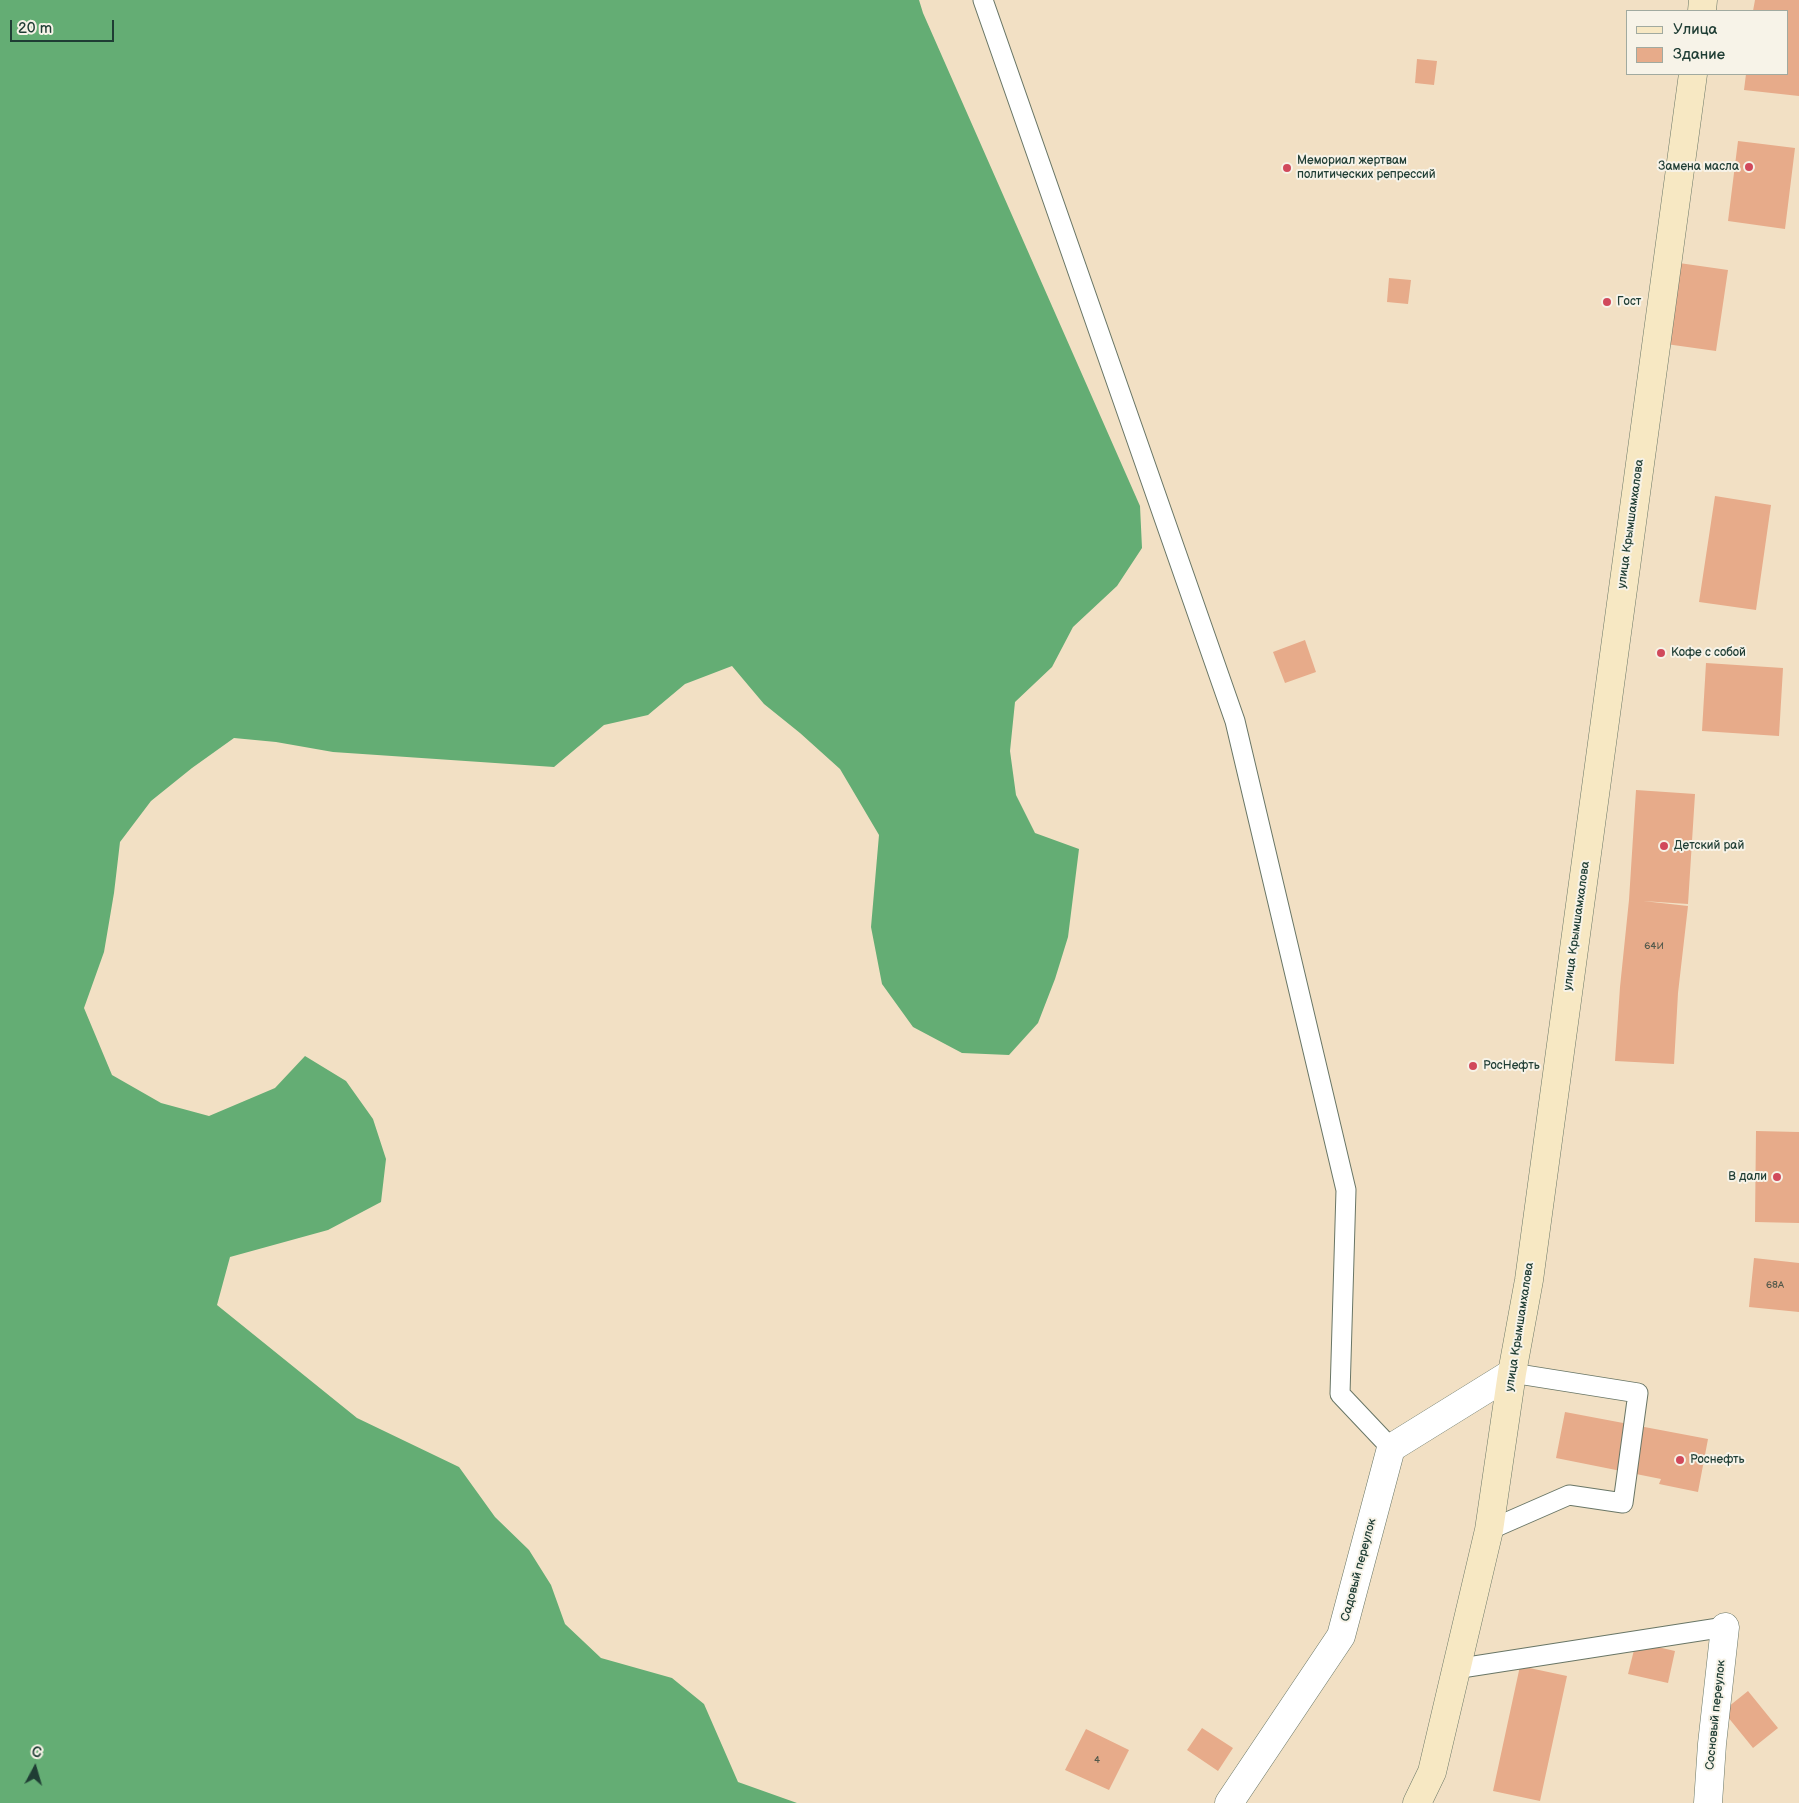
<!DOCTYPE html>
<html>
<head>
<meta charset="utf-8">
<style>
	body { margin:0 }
	#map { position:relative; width:1799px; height:1803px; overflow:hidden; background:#f2e0c4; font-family:"Balsamiq Sans",sans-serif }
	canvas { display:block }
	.legend { position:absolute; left:1626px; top:10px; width:162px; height:65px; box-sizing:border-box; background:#f7f3e8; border:1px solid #a1aaa0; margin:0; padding:6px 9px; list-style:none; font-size:15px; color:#1f3d34 }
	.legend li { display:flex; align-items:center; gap:10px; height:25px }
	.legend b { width:25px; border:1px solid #a1aaa0 }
	.north { position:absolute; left:10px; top:1743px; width:50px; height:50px; -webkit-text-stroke:4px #f7f3e8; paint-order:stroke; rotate:6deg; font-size:14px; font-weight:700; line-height:20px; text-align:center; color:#1f3d34 }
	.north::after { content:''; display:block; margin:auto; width:18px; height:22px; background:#1f3d34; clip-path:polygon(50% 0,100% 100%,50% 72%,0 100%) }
	.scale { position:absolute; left:10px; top:20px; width:104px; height:22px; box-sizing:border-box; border:2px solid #1f3d34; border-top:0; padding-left:6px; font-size:15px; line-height:18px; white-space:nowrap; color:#1f3d34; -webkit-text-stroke:4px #f7f3e8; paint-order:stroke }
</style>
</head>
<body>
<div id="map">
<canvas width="1799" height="1803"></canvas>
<ul class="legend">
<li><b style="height:6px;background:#f7e8c3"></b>Улица</li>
<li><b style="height:14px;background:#e7ab8a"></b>Здание</li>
</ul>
<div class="north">С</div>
<div class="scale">20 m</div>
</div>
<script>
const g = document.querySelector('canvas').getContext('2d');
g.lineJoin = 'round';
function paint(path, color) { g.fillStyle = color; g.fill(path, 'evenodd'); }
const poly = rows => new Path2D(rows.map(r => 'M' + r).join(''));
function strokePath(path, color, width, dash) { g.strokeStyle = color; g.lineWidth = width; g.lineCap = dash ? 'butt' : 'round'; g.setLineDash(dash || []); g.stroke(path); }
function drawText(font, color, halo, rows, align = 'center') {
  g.font = font + ' "Balsamiq Sans",sans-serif'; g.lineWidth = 4; g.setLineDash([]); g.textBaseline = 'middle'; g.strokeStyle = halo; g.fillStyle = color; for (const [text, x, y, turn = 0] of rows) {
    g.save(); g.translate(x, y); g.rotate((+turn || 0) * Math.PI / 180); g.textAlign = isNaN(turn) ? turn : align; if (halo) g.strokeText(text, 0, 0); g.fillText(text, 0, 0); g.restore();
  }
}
paint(poly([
	[0,0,919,0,923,13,1140,506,1142,548,1117,586,1073,627,1052,667,1015,702,1010,751,1016,795,1035,833,1079,849,1068,937,1055,979,1038,1023,1009,1055,962,1053,913,1027,882,984,871,927,879,835,840,769,800,733,764,704,732,666,685,684,648,715,604,725,554,767,333,752,276,742,234,738,192,768,151,801,120,842,114,893,104,952,84,1008,112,1075,161,1103,209,1116,275,1088,305,1056,346,1081,373,1119,386,1159,381,1202,328,1230,230,1257,217,1305,357,1418,459,1467,495,1517,529,1550,551,1585,565,1624,601,1658,672,1678,704,1704,738,1782,797,1803,0,1803]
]), '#64ad74');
paint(poly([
	[1755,0,1799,0,1799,96,1744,90,1746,74,1788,74,1788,11,1753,11],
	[1417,59,1437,61,1434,85,1415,83],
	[1738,141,1795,148,1785,229,1728,221],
	[1679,263,1728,270,1716,351,1666,344],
	[1389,278,1411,280,1408,304,1387,302],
	[1715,496,1771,505,1756,610,1699,602],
	[1305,640,1316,672,1285,683,1273,652],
	[1706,663,1783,668,1779,736,1702,731],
	[1636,790,1695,794,1688,904,1643,901,1688,906,1678,993,1674,1064,1615,1061,1620,987,1629,900],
	[1756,1131,1799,1132,1799,1223,1755,1222],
	[1754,1258,1799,1263,1799,1312,1749,1307],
	[1565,1412,1708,1439,1698,1492,1659,1484,1661,1479,1556,1458],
	[1636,1642,1675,1651,1668,1683,1628,1674],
	[1520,1666,1567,1676,1540,1801,1493,1791],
	[1748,1691,1778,1728,1753,1748,1723,1711],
	[1202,1728,1233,1748,1218,1771,1187,1750],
	[1086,1729,1129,1750,1109,1790,1065,1770]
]), '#e7ab8a');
const lane = poly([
	[983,0,1235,721,1346,1190,1340,1394,1391,1448],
	[1489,1530,1569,1495,1623,1503,1638,1393,1512,1373],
	[1455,1669,1725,1627]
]);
const street = poly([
	[1229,1803,1341,1636,1391,1448,1512,1373],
	[1708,1803,1712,1744,1725,1627]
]);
const secondary = poly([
	[1702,11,1703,0],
	[1417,1803,1432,1772,1489,1530,1512,1373,1529,1280,1693,74]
]);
strokePath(lane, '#697666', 21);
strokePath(street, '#697666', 29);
strokePath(secondary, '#697666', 29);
strokePath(lane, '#fff', 19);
strokePath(street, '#fff', 28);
strokePath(secondary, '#f7e8c3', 28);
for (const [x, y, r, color] of [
	[1749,167,5,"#d1495b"],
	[1287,168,5,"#d1495b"],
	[1607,302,5,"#d1495b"],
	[1661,653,5,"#d1495b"],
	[1664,846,5,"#d1495b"],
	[1473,1066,5,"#d1495b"],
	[1777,1177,5,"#d1495b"],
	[1680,1460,5,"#d1495b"]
]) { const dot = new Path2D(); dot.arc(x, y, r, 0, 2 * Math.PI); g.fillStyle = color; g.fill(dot); strokePath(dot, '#f7f3e8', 2); }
drawText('10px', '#51584a', null, [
	["64И",1654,946],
	["68А",1775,1285],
	["4",1097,1760]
]);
drawText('12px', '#1f3d34', '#f7f3e8', [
	["Мемориал жертвам",1297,161],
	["политических репрессий",1297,175],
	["Замена масла",1739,167,"right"],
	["Гост",1617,302],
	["Кофе с собой",1671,653],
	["Детский рай",1674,846],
	["РосНефть",1483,1066],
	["В дали",1767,1177,"right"],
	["Роснефть",1690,1460]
], 'left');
drawText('12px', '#1f3d34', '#f7f3e8', [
	["улица Крымшамхалова",1631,524,-82],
	["улица Крымшамхалова",1577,926,-82],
	["улица Крымшамхалова",1520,1327,-81],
	["Садовый переулок",1359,1570,-75],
	["Сосновый переулок",1716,1715,-84]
]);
</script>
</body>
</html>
